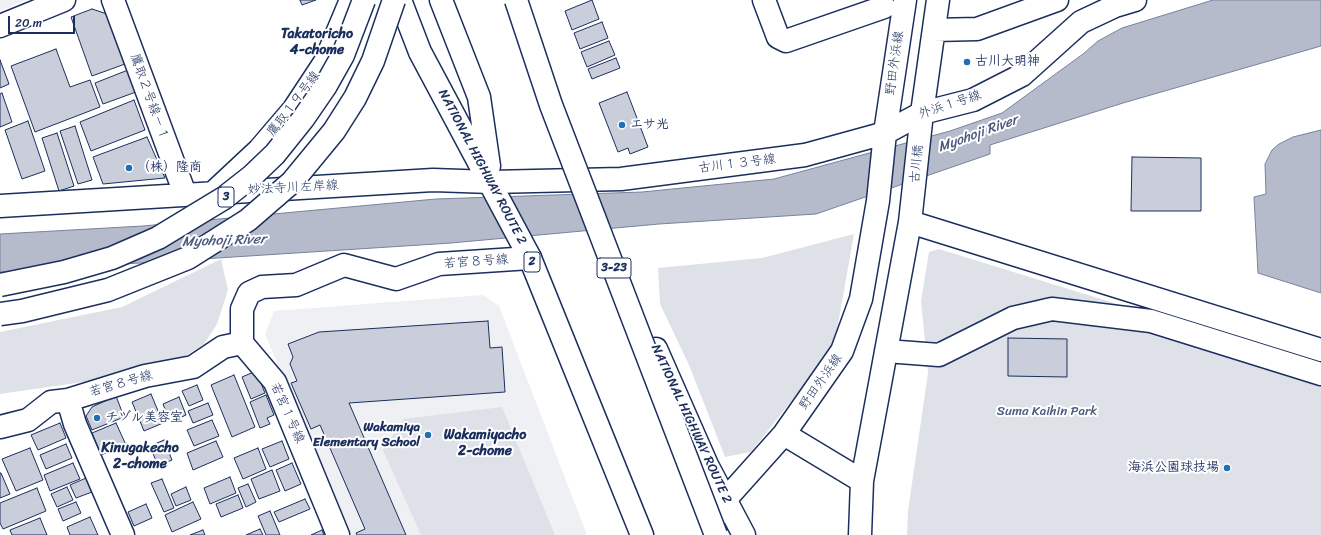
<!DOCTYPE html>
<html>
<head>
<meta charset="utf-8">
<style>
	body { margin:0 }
	#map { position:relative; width:1321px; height:535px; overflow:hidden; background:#fff; font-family:Sriracha,sans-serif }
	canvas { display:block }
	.scale { position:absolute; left:8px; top:16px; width:67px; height:18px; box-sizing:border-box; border:2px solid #1b2f5e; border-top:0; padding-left:5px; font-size:12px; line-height:14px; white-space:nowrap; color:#1b2f5e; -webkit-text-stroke:3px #fff; paint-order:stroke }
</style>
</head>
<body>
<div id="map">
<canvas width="1321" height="535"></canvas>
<div class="scale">20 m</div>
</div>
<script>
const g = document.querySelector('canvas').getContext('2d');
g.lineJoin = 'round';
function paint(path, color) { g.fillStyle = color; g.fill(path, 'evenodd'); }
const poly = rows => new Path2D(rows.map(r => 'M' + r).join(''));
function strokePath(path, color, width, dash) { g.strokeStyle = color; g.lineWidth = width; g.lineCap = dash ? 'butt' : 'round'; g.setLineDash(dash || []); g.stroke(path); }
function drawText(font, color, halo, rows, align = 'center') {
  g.font = font + ' Sriracha,"Klee One",sans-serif'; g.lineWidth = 4; g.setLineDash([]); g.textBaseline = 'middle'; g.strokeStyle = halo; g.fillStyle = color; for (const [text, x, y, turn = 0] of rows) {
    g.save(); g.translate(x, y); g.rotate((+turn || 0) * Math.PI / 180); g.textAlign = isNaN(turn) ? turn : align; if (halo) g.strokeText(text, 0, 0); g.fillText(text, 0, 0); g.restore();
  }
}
paint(poly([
	[0,0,26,0,0,11],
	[483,295,499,306,587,535,349,535,265,334,274,311]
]), '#eff0f4');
paint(poly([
	[854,234,834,347,751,452,725,457,689,365,660,304,658,268,762,258],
	[939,249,1321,367,1321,535,907,535,908,511,928,373,921,301,929,252],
	[221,259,228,290,217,324,204,344,182,358,97,380,0,394,0,332,122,307],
	[502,407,555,535,421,535,383,450,404,419]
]), '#dee1e7');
const water = poly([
	[1213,0,1321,0,1321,46,1123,103,990,145,990,154,816,214,659,224,451,243,0,272,0,234,143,226,436,199,642,192,774,179,950,131,1002,113,1083,54,1098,41,1122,28,1213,0],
	[1321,130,1321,293,1258,273,1254,197,1266,194,1265,164,1272,150,1279,144,1293,137,1321,130]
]);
paint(water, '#b5bbca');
strokePath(water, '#77839f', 1);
const building = poly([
	[300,0,316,0,302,5,300,0],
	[592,0,599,19,572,30,565,11,592,0],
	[92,9,107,14,125,64,92,76,71,17,92,9],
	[602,22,608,38,580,49,574,33,602,22],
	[609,41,615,55,587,67,581,52,609,41],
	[56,49,70,87,90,80,100,107,35,132,11,66,56,49],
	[616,58,620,68,592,79,588,69,616,58],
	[0,60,9,84,0,88,0,60],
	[128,70,136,92,103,104,95,83,128,70],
	[627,92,648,147,630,154,628,148,618,152,599,103,627,92],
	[2,93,12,122,0,127,0,94,2,93],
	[134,100,145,130,91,151,80,122,134,100],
	[28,121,45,171,22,179,5,130,28,121],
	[75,126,92,180,78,184,60,131,75,126],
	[57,133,74,186,59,191,42,138,57,133],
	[147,137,165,178,103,184,93,157,147,137],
	[1132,157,1201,158,1201,211,1131,211,1132,157],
	[488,321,490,348,502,347,505,392,349,403,406,535,357,535,356,533,365,529,320,425,311,429,291,383,297,381,290,364,293,357,288,344,319,332,488,321],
	[1008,338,1067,339,1067,377,1008,376,1008,338],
	[256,371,265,393,251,399,242,377,256,371],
	[234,375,255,427,232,437,211,385,234,375],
	[197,385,203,400,189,406,182,391,197,385],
	[151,394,163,423,144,431,132,402,151,394],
	[266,395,274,415,267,418,270,424,260,428,250,402,266,395],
	[116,396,124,417,92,430,86,416,92,407,116,396],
	[179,397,186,415,170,422,163,404,179,397],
	[208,403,213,415,193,423,188,411,208,403],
	[212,420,219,436,194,446,187,430,212,420],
	[60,423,66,438,38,450,31,435,60,423],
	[116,423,126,445,101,455,92,433,116,423],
	[164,440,172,460,158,466,150,446,164,440],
	[216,441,223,457,193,470,187,453,216,441],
	[282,441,289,459,270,467,262,449,282,441],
	[66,444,72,458,46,469,40,455,66,444],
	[30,448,43,480,16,491,2,459,30,448],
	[258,448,266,469,243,479,234,458,258,448],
	[73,463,80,479,50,491,44,475,73,463],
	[292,463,301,484,285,491,276,470,292,463],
	[272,470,280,491,259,499,251,479,272,470],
	[0,473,1,473,10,494,0,498,0,473],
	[230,477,236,493,210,504,204,488,230,477],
	[86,478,92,492,76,498,70,485,86,478],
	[162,479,174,508,164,512,151,483,162,479],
	[248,484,256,502,246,507,238,488,248,484],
	[67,487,73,500,57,507,51,494,67,487],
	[186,487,191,500,176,506,171,494,186,487],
	[37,488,46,511,3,529,0,523,0,503,37,488],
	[238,495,243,508,221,517,216,504,238,495],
	[305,499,310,509,279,522,274,512,305,499],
	[76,502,81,513,63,521,58,509,76,502],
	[193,502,201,519,172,532,165,515,193,502],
	[146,504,152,518,134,526,128,512,146,504],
	[270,511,280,535,266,535,258,516,270,511],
	[90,517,98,535,70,535,67,527,90,517],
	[40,518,47,535,12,535,10,530,40,518],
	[260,529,263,535,246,535,260,529],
	[203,530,205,535,190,535,203,530],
	[322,530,324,535,311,535,322,530]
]);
paint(building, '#caceda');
strokePath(building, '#1b2f5e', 1);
const minor = poly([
	[113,0,185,194],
	[764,0,778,37,786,41,884,7],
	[0,26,64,0],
	[934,30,977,29,1057,0],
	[214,192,259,150,294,109,325,62,351,0],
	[0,206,433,180,491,182,621,179,805,155,885,133,922,113,973,100,1022,75,1081,22,1115,6,1135,0],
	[910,222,1321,350],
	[242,343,242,309,249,293,262,287,296,285,344,265,396,279,439,264,530,258],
	[242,343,275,382,338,535],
	[886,351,939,355,1013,318,1052,309,1151,321,1321,374],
	[68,400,75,424,123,535],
	[0,427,28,420,51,402,68,400,145,376,193,367,223,347,242,343],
	[784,434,862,481],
	[716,516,725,500,784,434,842,351,861,299,878,201,885,133,905,0],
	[860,535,862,481,910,222,922,113,938,0]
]);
const highway = poly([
	[400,0,420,52,530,258,642,535],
	[441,0,479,97,489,166],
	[656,349,707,465,744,535]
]);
strokePath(minor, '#1b2f5e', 25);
strokePath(highway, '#1b2f5e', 25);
strokePath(minor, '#fff', 22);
strokePath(highway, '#fff', 22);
const highwayBridge = poly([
	[516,0,551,105,716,535],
	[0,285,64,272,112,258,158,238,224,198,252,176,275,154,303,119,325,87,343,55,364,0],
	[0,314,22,311,108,290,188,258,248,220,292,182,334,131,355,98,373,61,394,0]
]);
strokePath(highwayBridge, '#1b2f5e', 25, []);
strokePath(highwayBridge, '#fff', 22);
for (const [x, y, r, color] of [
	[967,62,4,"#1f6fb2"],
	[622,125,4,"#1f6fb2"],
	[129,168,4,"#1f6fb2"],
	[97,418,4,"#1f6fb2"],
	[428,435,4,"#1f6fb2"],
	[1227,468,4,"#1f6fb2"]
]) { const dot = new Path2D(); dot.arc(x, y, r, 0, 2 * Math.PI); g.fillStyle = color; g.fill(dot); strokePath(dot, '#fff', 1.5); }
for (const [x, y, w] of [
	[226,197,16],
	[532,262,16],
	[614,268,34]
]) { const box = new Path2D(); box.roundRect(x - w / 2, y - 10, w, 20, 3); g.fillStyle = '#fff'; g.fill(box); strokePath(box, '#1b2f5e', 1); }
drawText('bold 12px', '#1b2f5e', null, [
	["3",226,197],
	["2",532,262],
	["3-23",614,268]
]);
drawText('bold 13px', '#1b2f5e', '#fff', [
	["古川大明神",975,62],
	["エサ光",630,125],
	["（株）隆商",137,168],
	["チヅル美容室",105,418],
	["Wakamiya",420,428,"right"],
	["Elementary School",420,443,"right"],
	["海浜公園球技場",1219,468,"right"]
], 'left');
drawText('13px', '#1b2f5e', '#fff', [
	["野田外浜線",895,63,-82],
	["鷹取２号線－１",149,97,70],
	["鷹取１９号線",294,104,-53],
	["外浜１号線",950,105,-18],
	["古川１３号線",737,164,-7],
	["古川橋",917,164,-84],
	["NATIONAL HIGHWAY ROUTE 2",482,167,62],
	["妙法寺川左岸線",293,188,-3],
	["若宮８号線",476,262,-4],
	["野田外浜線",821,382,-55],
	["若宮８号線",121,384,-16],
	["若宮１号線",287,413,66],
	["NATIONAL HIGHWAY ROUTE 2",691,424,65]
]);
drawText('13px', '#4c5c80', '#fff', [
	["Suma Kaihin Park",1047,412]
]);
drawText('bold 14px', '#1b2f5e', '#fff', [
	["Takatoricho",317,34],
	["4-chome",317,50],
	["Wakamiyacho",485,435],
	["2-chome",485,451],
	["Kinugakecho",140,448],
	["2-chome",140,464]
]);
drawText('italic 14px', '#49597e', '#fff', [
	["Myohoji River",978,134,-20],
	["Myohoji River",224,241,-2]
]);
</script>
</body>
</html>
